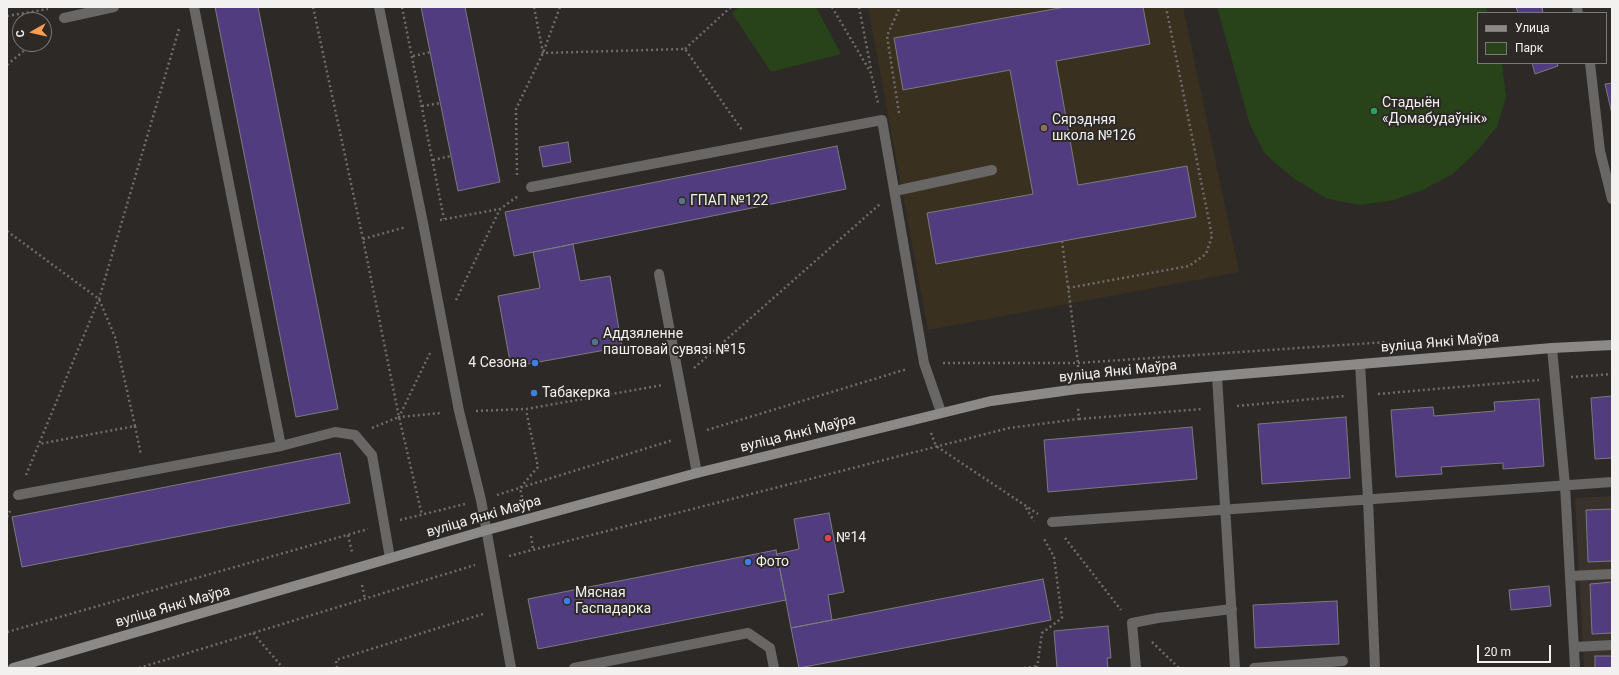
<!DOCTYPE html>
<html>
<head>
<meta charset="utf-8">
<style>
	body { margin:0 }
	#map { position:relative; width:1619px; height:675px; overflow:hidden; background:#2c2927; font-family:Roboto,sans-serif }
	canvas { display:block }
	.frame { position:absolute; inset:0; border:8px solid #f2f1ef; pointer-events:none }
	.legend { position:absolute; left:1477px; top:12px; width:130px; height:52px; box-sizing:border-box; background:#2c2927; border:1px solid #7b7977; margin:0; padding:5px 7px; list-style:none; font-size:12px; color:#f2f1ef }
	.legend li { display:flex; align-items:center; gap:8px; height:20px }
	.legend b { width:20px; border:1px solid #7b7977 }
	.north { position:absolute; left:12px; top:12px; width:40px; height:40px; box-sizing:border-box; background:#2c2927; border:1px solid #7b7977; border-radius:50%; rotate:262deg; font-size:11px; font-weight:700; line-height:16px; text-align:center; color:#f2f1ef }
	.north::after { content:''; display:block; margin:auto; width:14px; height:18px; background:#fa9f4f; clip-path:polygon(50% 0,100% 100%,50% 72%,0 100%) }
	.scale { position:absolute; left:1477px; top:645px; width:74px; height:18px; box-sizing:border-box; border:2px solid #f2f1ef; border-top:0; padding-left:5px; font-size:12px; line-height:14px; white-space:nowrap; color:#f2f1ef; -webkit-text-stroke:3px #2c2927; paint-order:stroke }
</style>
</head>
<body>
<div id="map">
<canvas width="1619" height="675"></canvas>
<div class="frame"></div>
<ul class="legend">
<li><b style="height:5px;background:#8c8a88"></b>Улица</li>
<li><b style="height:11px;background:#284219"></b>Парк</li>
</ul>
<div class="north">С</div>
<div class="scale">20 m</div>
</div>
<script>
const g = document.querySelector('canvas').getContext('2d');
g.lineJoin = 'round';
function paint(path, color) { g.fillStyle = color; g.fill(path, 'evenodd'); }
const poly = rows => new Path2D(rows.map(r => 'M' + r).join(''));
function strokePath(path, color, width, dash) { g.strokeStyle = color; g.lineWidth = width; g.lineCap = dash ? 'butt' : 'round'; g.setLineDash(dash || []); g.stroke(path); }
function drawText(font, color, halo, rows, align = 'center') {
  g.font = font + ' Roboto,sans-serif'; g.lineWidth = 4; g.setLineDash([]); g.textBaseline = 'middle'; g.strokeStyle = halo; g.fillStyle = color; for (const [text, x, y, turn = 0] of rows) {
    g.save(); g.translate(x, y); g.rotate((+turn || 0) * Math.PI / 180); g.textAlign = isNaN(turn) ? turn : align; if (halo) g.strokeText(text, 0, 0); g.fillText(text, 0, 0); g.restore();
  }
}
paint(poly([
	[1612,496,1612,668,1584,668,1575,498]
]), '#39312b');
paint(poly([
	[868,7,1183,7,1239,272,928,330]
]), '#3a3020');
paint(poly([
	[739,7,816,7,841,54,771,72,732,13],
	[1217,7,1486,7,1488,13,1478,13,1478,63,1502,63,1506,97,1497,127,1477,151,1453,174,1425,189,1394,200,1360,205,1328,199,1293,178,1265,154,1250,125]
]), '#284219');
const building = poly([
	[215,7,258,7,338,409,296,417,215,7],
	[421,7,465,7,500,182,458,191,421,7],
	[1065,7,1143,7,1150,44,1056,61,1078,185,1187,166,1196,217,936,264,927,213,1033,194,1010,70,903,90,894,38,1065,7],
	[1516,7,1542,7,1543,13,1518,13,1516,7],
	[1532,63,1557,63,1558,66,1535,74,1532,63],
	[1612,83,1612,114,1605,84,1612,83],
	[568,142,571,162,543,167,539,147,568,142],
	[837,146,846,189,514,256,505,212,837,146],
	[573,244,580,281,610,276,622,347,511,367,498,296,540,288,533,252,573,244],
	[1612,396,1612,458,1595,459,1591,398,1612,396],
	[1539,399,1544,466,1503,469,1503,463,1441,467,1442,474,1396,477,1391,410,1433,407,1434,416,1495,411,1494,402,1539,399],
	[1346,417,1350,478,1262,484,1258,424,1346,417],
	[1192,427,1197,479,1048,492,1044,440,1192,427],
	[340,453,350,503,22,567,12,517,340,453],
	[1612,509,1612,561,1588,562,1586,510,1612,509],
	[829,513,844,592,828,595,832,620,791,628,777,554,799,549,794,519,829,513],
	[776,550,786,600,538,649,528,599,776,550],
	[1043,579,1051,620,799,668,791,628,1043,579],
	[1612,582,1612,633,1592,634,1590,584,1612,582],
	[1549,586,1551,606,1511,610,1509,590,1549,586],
	[1337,601,1339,644,1255,648,1253,605,1337,601],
	[1108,626,1111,658,1107,658,1108,668,1057,668,1054,631,1108,626],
	[1595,656,1612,656,1612,668,1595,668,1595,656]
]);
paint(building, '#523c80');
strokePath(building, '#7b7a7d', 1);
strokePath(poly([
	[313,7,363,239,399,417,422,515],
	[402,7,444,219],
	[534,7,543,53,685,49,742,130],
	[832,7,871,73,878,103],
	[859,7,871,69],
	[7,16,48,9],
	[44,35,51,29],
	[685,49,731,7],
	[413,56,431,52],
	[7,65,32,44],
	[422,106,441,103],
	[899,113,887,36,900,7],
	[433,160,451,156],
	[517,175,516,109,543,53,560,7],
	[440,220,500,209,518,196],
	[7,231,99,299,115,337,135,426,39,444],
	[363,239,406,227],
	[1062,241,1078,363,1078,372],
	[1068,288,1189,266,1206,254,1212,236,1166,7],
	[456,300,500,209],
	[430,353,399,417,441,413],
	[943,363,1078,363,1387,342],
	[694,368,880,204],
	[1571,377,1612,374],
	[1378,394,1539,380],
	[1237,406,1345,396],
	[476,411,526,409,663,385],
	[1079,419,1202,409],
	[135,426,141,455],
	[372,428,399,417],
	[707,430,907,369],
	[931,433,936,446,1038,514],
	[26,475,99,299,179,29],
	[497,495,673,440],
	[523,502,520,488,538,467,526,410],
	[1026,508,1034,521],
	[7,517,10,511],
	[400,520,465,504],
	[348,535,352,552],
	[531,536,533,549],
	[1065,538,1121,610],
	[509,556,1009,428,1079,419,1078,407],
	[362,585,365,599],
	[7,632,368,529],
	[253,633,283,668],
	[1152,642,1179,668],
	[139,668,475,565],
	[337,668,336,660,483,614],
	[1024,668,1037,666],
	[1037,668,1042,633,1062,618,1054,557,1043,537]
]), '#6f6c6a', 2.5, [2, 3]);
strokePath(poly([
	[194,7,281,446],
	[379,7,423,223,459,411,481,500,511,668],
	[1577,7,1578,13],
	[64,18,114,7],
	[1590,63,1600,151,1612,199],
	[531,187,882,120,924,363,941,412],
	[895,191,992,170],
	[659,274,697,473],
	[1552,348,1565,485,1575,668],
	[1360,364,1368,499,1375,668],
	[1217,376,1235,668],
	[18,495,281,446,335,432,355,435,372,455,390,558],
	[1052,522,1612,482],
	[1570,576,1612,574],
	[1574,647,1612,645],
	[574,668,748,633,770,648,774,668],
	[1136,668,1132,623,1158,618,1232,609],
	[1254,668,1343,661]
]), '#696766', 10);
strokePath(poly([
	[13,668,487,530,697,473,991,401,1077,389,1217,376,1552,348,1612,345]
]), '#8c8a88', 10);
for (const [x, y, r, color] of [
	[1374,111,4,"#2e9e5b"],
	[1044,128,4,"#8d6e63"],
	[682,201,4,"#5c6f8a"],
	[595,342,4,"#5c6f8a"],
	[535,363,4,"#3f7fe0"],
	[534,393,4,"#3f7fe0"],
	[828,538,4,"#e0444e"],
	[748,562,4,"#3f7fe0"],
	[567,601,4,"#3f7fe0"]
]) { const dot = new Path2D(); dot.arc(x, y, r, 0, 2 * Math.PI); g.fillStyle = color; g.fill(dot); strokePath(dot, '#2c2927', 1.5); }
drawText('14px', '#f2f1ef', '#2c2927', [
	["Стадыён",1382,103],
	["«Домабудаўнік»",1382,119],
	["Сярэдняя",1052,120],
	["школа №126",1052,136],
	["ГПАП №122",690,201],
	["Аддзяленне",603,334],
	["паштовай сувязі №15",603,350],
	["4 Сезона",527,363,"right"],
	["Табакерка",542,393],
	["№14",836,538],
	["Фото",756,562],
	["Мясная",575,593],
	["Гаспадарка",575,609]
], 'left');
drawText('14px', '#f2f1ef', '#2c2927', [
	["вуліца Янкі Маўра",1440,343,-5],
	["вуліца Янкі Маўра",1118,372,-6],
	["вуліца Янкі Маўра",798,434,-14],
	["вуліца Янкі Маўра",484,517,-16],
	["вуліца Янкі Маўра",173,607,-16]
]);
</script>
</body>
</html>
